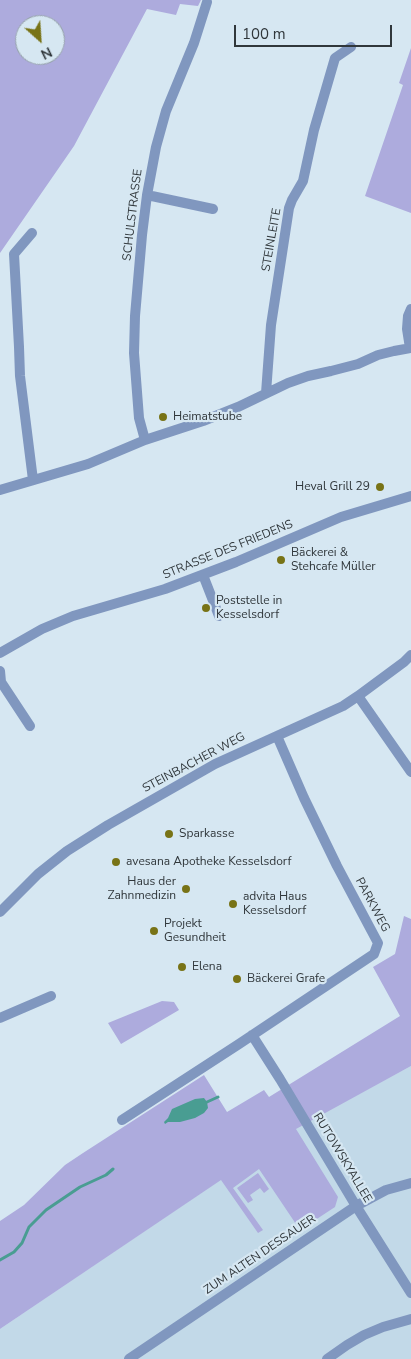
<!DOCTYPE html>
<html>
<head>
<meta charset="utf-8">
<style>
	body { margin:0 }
	#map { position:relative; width:411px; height:1359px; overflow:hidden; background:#d6e7f2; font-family:"Nunito Sans",sans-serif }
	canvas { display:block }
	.north { position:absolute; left:15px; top:15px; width:50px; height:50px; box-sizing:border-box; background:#d6e7f2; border:1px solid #94a1a9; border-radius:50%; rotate:154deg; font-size:14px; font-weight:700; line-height:20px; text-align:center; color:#30373b }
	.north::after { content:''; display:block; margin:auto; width:18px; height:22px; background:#787316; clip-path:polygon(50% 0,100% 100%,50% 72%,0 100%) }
	.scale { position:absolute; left:234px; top:25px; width:158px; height:22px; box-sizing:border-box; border:2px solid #30373b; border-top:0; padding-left:6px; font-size:15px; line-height:18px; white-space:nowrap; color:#30373b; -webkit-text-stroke:4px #d6e7f2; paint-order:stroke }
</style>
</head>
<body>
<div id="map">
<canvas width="411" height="1359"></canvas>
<div class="north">N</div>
<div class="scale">100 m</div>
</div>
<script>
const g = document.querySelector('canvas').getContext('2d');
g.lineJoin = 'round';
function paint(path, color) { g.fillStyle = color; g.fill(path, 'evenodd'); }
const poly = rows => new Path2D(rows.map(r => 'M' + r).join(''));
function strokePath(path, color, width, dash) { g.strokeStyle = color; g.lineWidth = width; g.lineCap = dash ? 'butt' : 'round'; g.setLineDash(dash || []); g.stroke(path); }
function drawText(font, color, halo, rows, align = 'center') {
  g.font = font + ' "Nunito Sans",sans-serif'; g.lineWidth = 4.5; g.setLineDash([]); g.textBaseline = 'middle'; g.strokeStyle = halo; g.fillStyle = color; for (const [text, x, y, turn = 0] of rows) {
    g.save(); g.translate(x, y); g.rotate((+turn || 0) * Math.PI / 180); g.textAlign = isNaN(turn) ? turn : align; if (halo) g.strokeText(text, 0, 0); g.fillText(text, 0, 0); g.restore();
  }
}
paint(poly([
	[411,1066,411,1359,0,1359,0,1329,301,1125]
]), '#c2d9e8');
paint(poly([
	[0,0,201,0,198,6,180,4,176,15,147,9,74,146,0,253],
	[25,25,55,25,55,55,25,55],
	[411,48,411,213,365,196,403,85,399,83],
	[404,916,411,919,411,1066,296,1129,338,1197,335,1207,300,1230,259,1169,233,1188,263,1230,258,1233,221,1180,0,1329,0,1221,24,1205,65,1165,83,1153,204,1075,227,1112,264,1090,269,1097,400,1016,373,967,395,954],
	[162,1001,174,1002,179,1010,121,1044,108,1023],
	[258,1173,269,1189,264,1193,260,1188,250,1195,253,1200,248,1203,237,1188]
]), '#adabdd');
paint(poly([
	[204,1098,207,1102,208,1108,204,1113,195,1118,180,1122,168,1122,165,1124,164,1122,168,1118,172,1109,195,1099]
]), '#499d92');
strokePath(poly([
	[207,1102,218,1097],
	[0,1260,14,1252,22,1243,29,1227,46,1210,80,1187,106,1175,113,1169]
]), '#499d92', 3);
strokePath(poly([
	[147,195,213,209],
	[32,233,14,254,19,347,20,376,33,480],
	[410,348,407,329,408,316,411,309],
	[266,393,271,325,289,208,292,200,303,181,314,130,335,58,351,47],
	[145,440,139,418,134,353,135,316,142,235,147,195,156,147,166,111,194,43,207,2],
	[0,490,88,464,145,440,203,421,238,407,288,383,308,376,331,371,358,364,378,355,394,351,411,348],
	[203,575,219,616],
	[0,653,42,629,73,616,165,589,236,562,341,517,411,496],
	[0,671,1,682,30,726],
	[358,696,411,772],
	[0,912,38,874,67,851,108,825,215,764,343,706,358,696,404,662,411,655],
	[0,1018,51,996],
	[252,1035,280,1079,356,1206,411,1293],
	[122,1120,239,1044,374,954,378,943,337,866,304,798,277,736],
	[129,1359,356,1206,386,1190,411,1183],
	[327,1359,347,1345,364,1335,383,1327,411,1319]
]), '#8097bf', 10);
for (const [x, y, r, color] of [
	[163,417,5,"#787316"],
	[380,487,5,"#787316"],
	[281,560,5,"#787316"],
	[206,608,5,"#787316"],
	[169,834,5,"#787316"],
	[116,862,5,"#787316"],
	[186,889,5,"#787316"],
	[233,904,5,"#787316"],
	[154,931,5,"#787316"],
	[182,967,5,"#787316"],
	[237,979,5,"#787316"]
]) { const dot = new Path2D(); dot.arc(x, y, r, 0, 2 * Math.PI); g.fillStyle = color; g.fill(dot); strokePath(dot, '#d6e7f2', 2); }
drawText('12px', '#30373b', '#d6e7f2', [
	["SCHULSTRASSE",133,215,-83],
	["STEINLEITE",272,240,-80],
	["STRASSE DES FRIEDENS",228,550,-22],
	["STEINBACHER WEG",194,763,-28],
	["PARKWEG",372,905,62],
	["RUTOWSKYALLEE",342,1158,59],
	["ZUM ALTEN DESSAUER",260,1255,-34]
]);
drawText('12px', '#30373b', '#d6e7f2', [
	["Heimatstube",173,417],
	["Heval Grill 29",370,487,"right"],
	["Bäckerei &",291,553],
	["Stehcafe Müller",291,567],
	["Poststelle in",216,601],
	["Kesselsdorf",216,615],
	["Sparkasse",179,834],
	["avesana Apotheke Kesselsdorf",126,862],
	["Haus der",176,882,"right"],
	["Zahnmedizin",176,896,"right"],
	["advita Haus",243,897],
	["Kesselsdorf",243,911],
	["Projekt",164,924],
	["Gesundheit",164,938],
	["Elena",192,967],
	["Bäckerei Grafe",247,979]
], 'left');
</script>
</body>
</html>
